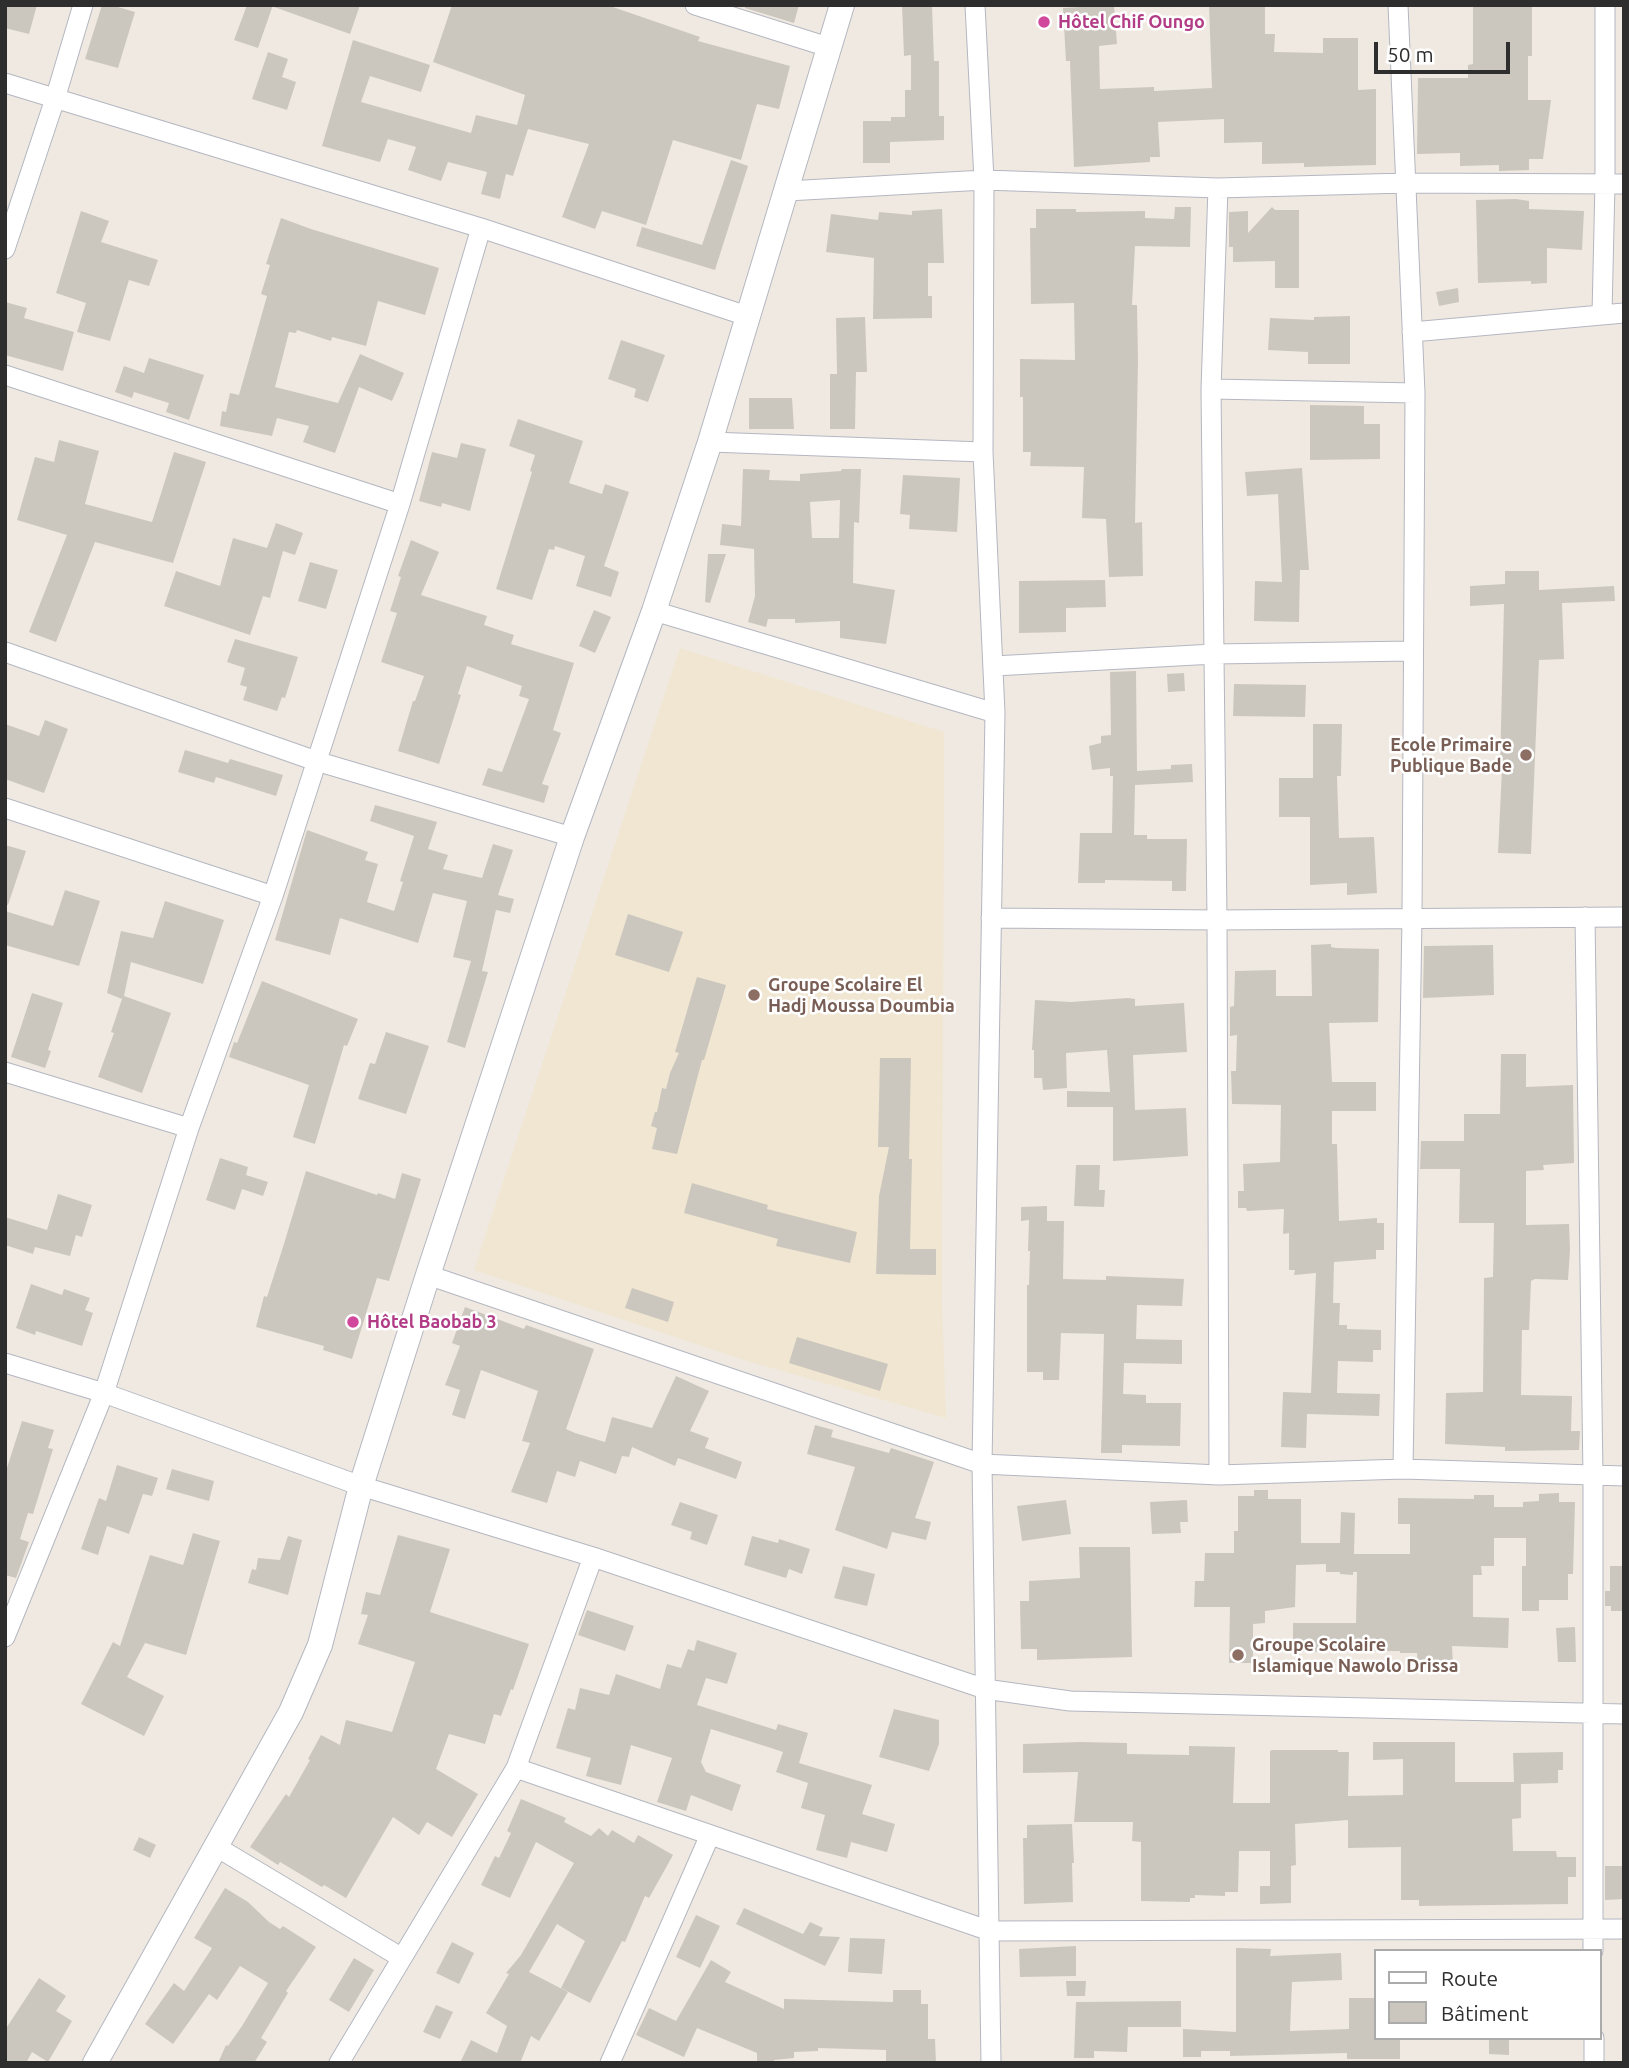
<!DOCTYPE html>
<html>
<head>
<meta charset="utf-8">
<style>
	body { margin:0 }
	#map { position:relative; width:1629px; height:2068px; overflow:hidden; background:#efe9e1; font-family:Ubuntu,sans-serif }
	canvas { display:block }
	.frame { position:absolute; inset:0; border:7px solid #2e2e2e; pointer-events:none }
	.legend { position:absolute; left:1374px; top:1949px; width:228px; height:91px; box-sizing:border-box; background:#fff; border:2px solid #ababab; margin:0; padding:9px 12px; list-style:none; font-size:21px; color:#2e2e2e }
	.legend li { display:flex; align-items:center; gap:14px; height:35px }
	.legend b { width:35px; border:2px solid #ababab }
	.scale { position:absolute; left:1374px; top:42px; width:136px; height:32px; box-sizing:border-box; border:4px solid #2e2e2e; border-top:0; padding-left:9px; font-size:21px; line-height:24px; white-space:nowrap; color:#2e2e2e; -webkit-text-stroke:5px #fff; paint-order:stroke }
</style>
</head>
<body>
<div id="map">
<canvas width="1629" height="2068"></canvas>
<div class="frame"></div>
<ul class="legend">
<li><b style="height:9px;background:#fff"></b>Route</li>
<li><b style="height:19px;background:#cbc7bf"></b>Bâtiment</li>
</ul>
<div class="scale">50 m</div>
</div>
<script>
const g = document.querySelector('canvas').getContext('2d');
g.lineJoin = 'round';
function paint(path, color) { g.fillStyle = color; g.fill(path, 'evenodd'); }
const poly = rows => new Path2D(rows.map(r => 'M' + r).join(''));
function strokePath(path, color, width, dash) { g.strokeStyle = color; g.lineWidth = width; g.lineCap = dash ? 'butt' : 'round'; g.setLineDash(dash || []); g.stroke(path); }
function drawText(font, color, halo, rows, align = 'center') {
  g.font = font + ' Ubuntu,sans-serif'; g.lineWidth = 5; g.setLineDash([]); g.textBaseline = 'middle'; g.strokeStyle = halo; g.fillStyle = color; for (const [text, x, y, turn = 0] of rows) {
    g.save(); g.translate(x, y); g.rotate((+turn || 0) * Math.PI / 180); g.textAlign = isNaN(turn) ? turn : align; if (halo) g.strokeText(text, 0, 0); g.fillText(text, 0, 0); g.restore();
  }
}
paint(poly([
	[680,648,944,732,942,1304,946,1418,744,1360,474,1270]
]), '#f0e6d1');
paint(poly([
	[5,5,37,5,29,34,5,28],
	[102,5,111,5,135,12,118,68,85,59],
	[247,5,273,5,258,48,234,40],
	[274,5,360,5,350,34,274,7],
	[452,5,607,5,700,37,698,41,790,66,779,109,757,104,741,160,673,140,646,225,602,211,595,229,562,217,589,144,528,129,513,176,506,174,500,199,481,194,487,172,448,162,441,181,408,170,416,147,388,139,380,162,322,146,353,40,430,65,421,92,370,76,361,102,471,133,476,115,517,125,525,95,433,62],
	[745,5,799,5,794,23,745,8],
	[902,5,932,5,934,61,939,61,939,116,944,116,944,140,890,142,890,163,863,163,863,121,891,121,891,117,905,117,905,90,911,90,911,55,904,56],
	[1114,5,1117,44,1099,46,1100,89,1154,87,1154,91,1212,88,1209,5,1265,5,1265,34,1275,34,1274,52,1323,53,1323,38,1358,38,1358,90,1376,89,1376,165,1304,167,1304,163,1262,164,1262,142,1224,143,1224,119,1158,122,1160,157,1150,157,1150,162,1074,167,1070,61,1066,61,1063,8],
	[1473,5,1532,6,1532,56,1528,56,1528,100,1551,100,1543,159,1529,159,1529,170,1499,171,1499,165,1460,166,1460,153,1417,154,1418,78,1468,78,1468,65,1473,64],
	[268,52,288,59,282,77,296,82,287,110,252,99],
	[731,160,748,166,715,270,636,246,642,227,702,245],
	[1516,199,1529,201,1529,209,1584,211,1582,250,1547,248,1547,283,1531,284,1531,281,1478,283,1476,200],
	[1175,207,1191,207,1190,247,1135,246,1132,305,1137,305,1138,361,1135,523,1142,522,1143,576,1109,577,1106,519,1082,518,1084,467,1030,466,1031,452,1023,452,1023,397,1020,397,1020,359,1075,360,1074,303,1031,304,1030,228,1036,228,1036,209,1076,209,1076,212,1145,211,1145,218,1174,219],
	[1272,207,1275,210,1299,210,1299,288,1275,288,1275,261,1233,262,1233,247,1229,247,1229,212,1248,211,1248,233],
	[942,209,944,263,928,263,928,296,932,296,932,318,873,319,874,258,826,252,831,214,878,220,879,212,912,215,912,211],
	[81,211,109,221,101,242,158,260,149,286,129,280,110,341,77,332,86,303,56,293],
	[281,218,311,229,439,268,425,315,378,301,366,346,332,337,331,341,297,330,296,333,289,332,275,387,338,403,360,354,404,373,392,401,359,387,335,453,303,442,309,426,277,418,272,436,220,426,222,411,226,412,230,393,239,395,267,296,261,294,270,265,266,264],
	[1458,288,1459,302,1439,306,1436,292],
	[5,302,27,308,24,318,74,332,63,371,5,355],
	[1350,316,1350,364,1308,364,1308,352,1268,350,1270,318,1314,320,1314,317],
	[865,317,867,372,856,372,855,429,830,429,830,374,837,374,836,318],
	[621,340,665,355,648,402,634,397,636,389,608,379],
	[149,358,204,375,189,420,166,412,169,403,134,392,132,398,115,392,124,366,144,373],
	[749,398,792,398,794,429,749,429],
	[1310,405,1364,406,1364,424,1380,424,1380,459,1310,460],
	[518,419,583,441,569,483,602,494,605,484,629,492,604,566,619,572,611,597,576,586,585,556,555,546,554,550,549,549,532,600,496,589,532,472,530,471,535,455,509,446],
	[59,440,99,451,85,504,152,522,174,452,206,462,173,563,95,542,56,642,29,632,67,535,17,520,35,457,54,462],
	[461,443,486,449,470,511,442,503,441,507,419,501,432,452,457,458],
	[1302,468,1309,570,1300,570,1299,622,1254,621,1255,581,1282,582,1278,494,1247,496,1245,472],
	[743,469,770,470,769,480,800,481,800,474,841,471,842,469,861,469,859,523,854,522,853,583,895,590,886,644,840,638,840,621,795,623,795,619,768,619,766,627,748,622,755,596,754,549,720,545,722,524,741,526],
	[840,500,839,538,812,538,810,502],
	[903,475,960,478,957,532,909,529,910,515,900,514],
	[276,523,303,533,295,555,283,551,270,598,263,596,250,635,164,606,176,571,220,586,233,538,267,548],
	[411,540,439,552,421,595,487,616,484,625,514,635,511,644,574,663,553,730,561,733,542,784,549,786,544,803,482,785,488,768,502,772,529,699,519,696,522,686,467,666,458,694,461,695,439,764,398,751,413,701,415,701,424,676,381,662,397,613,390,611,401,577,398,576],
	[708,554,726,554,710,603,705,602],
	[310,562,338,570,326,609,298,601],
	[1505,571,1539,571,1539,590,1614,586,1615,601,1562,603,1564,659,1539,660,1531,854,1498,853,1502,769,1500,768,1504,604,1470,606,1470,586,1505,584],
	[1105,580,1106,607,1066,608,1066,632,1019,633,1019,581],
	[594,610,611,617,595,653,579,646],
	[235,639,298,657,285,698,282,697,277,711,243,700,247,687,240,685,245,668,227,662],
	[1136,671,1137,771,1171,769,1171,765,1192,764,1193,782,1135,785,1134,835,1147,835,1147,839,1187,839,1186,891,1172,891,1172,881,1105,880,1105,883,1078,883,1080,833,1112,833,1113,776,1110,776,1110,768,1092,770,1089,746,1101,743,1101,736,1111,735,1110,672],
	[1184,673,1185,691,1168,692,1167,674],
	[1234,684,1306,685,1305,717,1233,716],
	[45,720,68,729,44,793,5,779,5,724,39,736],
	[1313,724,1342,724,1341,776,1337,776,1339,838,1374,837,1377,893,1347,895,1347,883,1310,885,1310,817,1279,817,1279,778,1313,778],
	[185,750,228,763,230,759,283,775,276,796,216,777,214,783,178,772],
	[375,805,437,822,428,849,448,855,443,869,482,878,493,844,513,850,498,895,514,899,510,913,496,910,482,971,488,972,465,1048,447,1042,471,961,453,957,467,901,433,893,418,943,340,918,330,955,275,940,307,830,368,852,365,860,378,864,367,902,394,911,403,882,400,881,414,836,370,821],
	[5,845,26,851,8,905,5,904],
	[65,890,100,901,79,966,5,945,5,911,53,926],
	[165,901,224,920,203,984,131,962,124,996,171,1013,142,1093,98,1077,114,1033,111,1032,122,999,107,993,121,931,153,938],
	[628,914,683,932,669,972,615,955],
	[1331,944,1331,947,1336,948,1379,949,1378,1022,1329,1023,1332,1082,1376,1082,1376,1111,1332,1111,1332,1144,1337,1144,1339,1221,1377,1218,1377,1223,1384,1223,1384,1250,1376,1250,1376,1259,1334,1262,1333,1303,1340,1303,1339,1325,1347,1325,1347,1329,1381,1330,1381,1350,1373,1350,1373,1362,1338,1361,1337,1393,1380,1394,1379,1416,1307,1414,1306,1448,1281,1447,1283,1392,1311,1393,1316,1273,1294,1275,1295,1270,1289,1270,1289,1233,1283,1234,1284,1209,1247,1211,1246,1208,1238,1208,1238,1191,1244,1191,1243,1164,1280,1162,1281,1105,1232,1104,1231,1071,1236,1071,1237,1035,1230,1036,1230,1007,1234,1006,1235,971,1276,970,1276,996,1312,996,1311,945],
	[1493,945,1494,995,1423,998,1424,946],
	[697,977,726,985,704,1060,702,1060,677,1154,652,1149,657,1128,651,1126,655,1112,657,1112,662,1088,666,1089,670,1073,679,1053,675,1052],
	[262,981,358,1019,347,1046,344,1045,315,1144,293,1137,309,1085,229,1057,234,1042,237,1043],
	[32,993,63,1003,48,1050,51,1051,45,1068,11,1057],
	[1128,998,1135,999,1135,1006,1184,1003,1187,1052,1133,1055,1135,1110,1186,1108,1188,1156,1113,1161,1113,1107,1067,1107,1067,1091,1110,1092,1107,1050,1066,1053,1067,1088,1043,1090,1042,1078,1034,1078,1034,1050,1032,1050,1035,1000,1071,1002],
	[386,1032,429,1046,406,1114,358,1099,370,1063,375,1064],
	[1501,1054,1526,1054,1526,1087,1573,1085,1574,1163,1543,1165,1544,1170,1526,1171,1526,1225,1569,1224,1570,1250,1568,1280,1535,1279,1531,1281,1529,1330,1522,1330,1521,1395,1572,1396,1571,1431,1580,1431,1579,1450,1505,1451,1505,1447,1445,1444,1446,1393,1483,1392,1484,1278,1493,1277,1494,1223,1459,1223,1460,1169,1420,1169,1421,1141,1464,1141,1464,1114,1500,1114],
	[880,1058,911,1058,909,1159,912,1159,910,1249,936,1249,936,1275,876,1274,879,1196,889,1147,878,1147],
	[220,1158,248,1167,246,1175,268,1182,263,1196,242,1189,235,1210,206,1200],
	[1076,1165,1100,1165,1099,1190,1105,1190,1104,1207,1074,1206],
	[306,1171,377,1195,378,1193,395,1199,402,1173,421,1179,389,1281,377,1278,352,1359,323,1350,324,1346,256,1327,264,1296,267,1297,283,1247],
	[692,1183,768,1205,767,1209,857,1232,850,1263,776,1246,778,1239,684,1213],
	[58,1194,92,1205,82,1237,76,1235,70,1256,35,1247,33,1254,5,1245,5,1217,47,1230],
	[1047,1206,1047,1221,1064,1221,1063,1279,1106,1280,1106,1276,1184,1279,1182,1306,1137,1305,1136,1339,1182,1340,1182,1364,1124,1363,1123,1394,1146,1395,1146,1403,1181,1403,1180,1446,1122,1445,1122,1453,1101,1453,1104,1334,1061,1333,1059,1380,1043,1380,1043,1372,1027,1372,1027,1285,1029,1285,1030,1251,1028,1251,1029,1220,1021,1221,1021,1207],
	[31,1284,62,1295,64,1289,90,1298,85,1310,93,1313,82,1346,36,1331,35,1335,16,1328],
	[632,1288,674,1302,668,1322,625,1308],
	[465,1307,524,1329,526,1325,594,1349,566,1429,575,1433,605,1442,612,1417,652,1428,676,1376,709,1391,690,1431,709,1438,705,1448,742,1462,736,1479,678,1458,675,1466,632,1447,629,1457,622,1456,616,1474,580,1461,575,1477,557,1471,547,1503,511,1492,530,1443,522,1441,538,1391,481,1370,465,1419,452,1415,460,1390,445,1385,460,1346,452,1343],
	[797,1337,888,1364,880,1391,789,1363],
	[22,1421,54,1430,48,1448,53,1449,33,1514,28,1513,20,1539,29,1542,16,1578,5,1575,5,1474],
	[815,1425,833,1430,831,1437,889,1453,891,1448,934,1462,915,1518,931,1522,926,1540,892,1532,887,1549,835,1530,855,1467,807,1454],
	[117,1465,158,1478,152,1496,143,1494,129,1534,107,1526,98,1555,81,1549,99,1498,106,1501],
	[172,1469,214,1481,209,1501,166,1489],
	[1254,1490,1268,1490,1268,1499,1301,1499,1301,1543,1340,1543,1341,1512,1355,1513,1354,1554,1410,1554,1410,1524,1398,1524,1398,1498,1474,1499,1474,1495,1494,1495,1494,1507,1523,1507,1523,1502,1539,1501,1539,1494,1559,1493,1559,1502,1575,1502,1573,1574,1568,1574,1568,1600,1539,1600,1539,1611,1522,1611,1522,1566,1526,1566,1526,1538,1494,1538,1494,1566,1481,1566,1482,1575,1473,1575,1473,1617,1509,1618,1508,1648,1452,1646,1453,1666,1418,1667,1417,1653,1400,1653,1400,1651,1293,1652,1293,1623,1356,1623,1357,1572,1353,1572,1353,1575,1340,1574,1340,1572,1326,1572,1326,1564,1296,1565,1295,1607,1265,1611,1265,1623,1253,1624,1253,1663,1229,1663,1230,1607,1194,1607,1195,1581,1204,1581,1205,1553,1234,1553,1234,1531,1238,1531,1238,1496,1254,1496],
	[1066,1500,1071,1534,1022,1541,1017,1506],
	[1187,1500,1188,1522,1180,1522,1181,1533,1152,1534,1150,1502],
	[680,1502,718,1515,707,1545,690,1539,692,1532,671,1525],
	[193,1533,220,1541,186,1655,145,1643,127,1677,164,1696,144,1736,81,1704,113,1642,120,1646,150,1555,183,1565],
	[398,1535,450,1549,430,1612,529,1644,513,1690,511,1689,501,1716,494,1714,485,1744,449,1734,436,1769,478,1794,452,1837,427,1822,419,1835,393,1817,346,1898,324,1885,322,1887,280,1862,278,1865,250,1847,286,1794,289,1797,310,1760,308,1759,321,1735,340,1745,346,1720,392,1732,415,1662,358,1644,368,1615,361,1614,366,1592,380,1595],
	[288,1536,302,1540,288,1595,248,1583,252,1569,256,1570,258,1558,280,1560],
	[752,1536,778,1543,779,1539,810,1549,802,1574,789,1569,786,1578,744,1565],
	[1079,1547,1130,1547,1132,1657,1037,1660,1037,1649,1021,1649,1020,1601,1029,1601,1029,1581,1080,1578],
	[843,1566,875,1574,867,1606,834,1598],
	[1610,1566,1624,1566,1624,1611,1611,1611,1611,1606,1605,1606,1605,1591,1610,1591],
	[587,1610,634,1626,625,1651,578,1635],
	[1575,1627,1576,1662,1558,1662,1556,1628],
	[697,1640,737,1653,727,1684,706,1678,697,1705,776,1730,778,1724,808,1733,799,1763,872,1785,862,1814,895,1824,887,1852,851,1842,847,1858,816,1850,825,1815,801,1808,808,1783,776,1772,783,1752,771,1748,711,1729,701,1762,706,1772,741,1785,732,1811,691,1795,686,1811,657,1802,672,1758,631,1745,621,1785,586,1776,591,1758,556,1748,568,1708,575,1710,580,1688,609,1695,616,1674,660,1689,667,1664,681,1668,688,1649,694,1651],
	[894,1709,939,1720,939,1744,929,1771,879,1757],
	[1080,1742,1127,1743,1127,1754,1189,1755,1189,1746,1235,1747,1233,1803,1270,1803,1270,1751,1272,1750,1338,1750,1338,1752,1349,1752,1348,1796,1403,1795,1403,1759,1373,1760,1373,1742,1455,1742,1455,1782,1514,1782,1513,1753,1563,1752,1563,1770,1558,1770,1558,1783,1521,1784,1521,1818,1512,1819,1513,1851,1556,1851,1557,1857,1576,1857,1576,1877,1568,1877,1568,1904,1419,1906,1419,1900,1401,1900,1401,1847,1348,1848,1348,1820,1295,1824,1296,1865,1291,1866,1291,1903,1260,1904,1260,1886,1270,1886,1270,1851,1239,1851,1238,1892,1225,1892,1225,1896,1195,1895,1195,1898,1190,1898,1190,1902,1141,1901,1141,1842,1132,1841,1133,1822,1074,1822,1078,1772,1023,1773,1023,1744],
	[521,1799,566,1818,564,1822,591,1836,599,1828,608,1836,612,1830,634,1843,638,1835,673,1855,649,1898,645,1896,625,1942,622,1941,590,2003,561,1988,585,1941,557,1924,529,1972,568,1992,539,2041,531,2036,520,2063,460,2063,471,2040,497,2053,507,2026,486,2013,509,1974,506,1973,521,1955,574,1863,536,1842,510,1898,481,1885,495,1856,499,1858,511,1833,507,1831],
	[1072,1824,1074,1863,1072,1863,1073,1902,1024,1904,1023,1838,1027,1838,1027,1825],
	[139,1837,156,1845,150,1858,133,1850],
	[1605,1866,1624,1866,1624,1899,1605,1900],
	[225,1888,248,1902,269,1922,280,1929,283,1926,316,1947,286,1991,288,1993,261,2038,267,2042,254,2063,218,2063,226,2045,228,2046,242,2026,268,1983,240,1966,217,2000,209,1994,173,2044,145,2024,174,1983,184,1991,212,1948,194,1938],
	[744,1908,803,1934,810,1922,823,1928,819,1936,840,1937,825,1966,736,1924],
	[696,1915,720,1926,700,1968,676,1957],
	[850,1938,885,1939,882,1974,848,1972],
	[452,1942,474,1953,459,1984,436,1973],
	[1076,1946,1076,1976,1020,1977,1019,1949],
	[1236,1948,1271,1949,1270,1956,1341,1953,1342,1980,1292,1982,1290,2031,1349,2029,1349,1998,1375,1998,1375,2038,1400,2038,1400,2059,1347,2059,1347,2053,1230,2056,1230,2051,1201,2051,1201,2057,1183,2057,1183,2029,1236,2032],
	[354,1958,374,1970,349,2012,329,2000],
	[711,1960,731,1972,725,1982,784,2009,784,1999,893,2002,893,1990,921,1990,921,2004,928,2004,928,2039,935,2039,936,2063,886,2063,886,2050,818,2048,818,2051,794,2052,794,2058,774,2060,774,2063,757,2063,757,2053,697,2028,684,2057,636,2035,649,2008,676,2021],
	[39,1978,66,1996,56,2011,72,2021,48,2062,32,2052,26,2063,5,2063,5,2030],
	[1066,1981,1086,1981,1085,1996,1067,1996],
	[1181,2001,1181,2027,1128,2027,1127,2052,1094,2051,1094,2058,1074,2058,1076,2002],
	[436,2005,453,2012,440,2039,423,2032],
	[1489,2038,1509,2038,1509,2055,1489,2054]
]), '#cbc7bf');
const minor = poly([
	[695,5,828,47],
	[975,5,984,180,983,452,995,713,982,1464,991,2063],
	[1398,5,1415,393,1412,917,1403,1469],
	[5,83,481,228,747,316],
	[1218,188,1211,389,1217,920,1219,1475],
	[787,191,984,180,1218,188,1406,183,1624,184],
	[5,249,55,99,83,5],
	[1602,314,1605,183,1605,5],
	[1412,332,1624,313],
	[5,375,400,504],
	[1211,389,1415,393],
	[710,442,983,452],
	[654,611,995,713],
	[5,652,316,761,572,837],
	[994,666,1214,654,1413,651],
	[5,808,273,896],
	[1585,917,1593,1476,1593,1951],
	[991,918,1217,920,1624,917],
	[5,1072,189,1128],
	[428,1275,982,1464,1219,1475,1403,1469,1624,1476],
	[5,1363,104,1393,361,1486,593,1557,985,1689,1070,1701,1624,1714],
	[5,1637,104,1393,189,1128,273,896,400,504,481,228],
	[516,1768,990,1931,1624,1929],
	[215,1846,402,1958],
	[1594,2038,1594,2063],
	[339,2063,516,1768,593,1557],
	[610,2063,710,1835]
]);
const tertiary = poly([
	[95,2063,291,1712,320,1645,361,1486,428,1275,572,837,654,611,710,442,842,5]
]);
strokePath(minor, '#b4b7c1', 21);
strokePath(tertiary, '#b4b7c1', 26);
strokePath(minor, '#fff', 19);
strokePath(tertiary, '#fff', 24);
for (const [x, y, r, color] of [
	[1044,22,7,"#d1479c"],
	[1526,755,7,"#8d6e63"],
	[754,995,7,"#8d6e63"],
	[353,1322,7,"#d1479c"],
	[1238,1655,7,"#8d6e63"]
]) { const dot = new Path2D(); dot.arc(x, y, r, 0, 2 * Math.PI); g.fillStyle = color; g.fill(dot); strokePath(dot, '#fff', 2.5); }
drawText('bold 18px', '#b23c85', '#fff', [
	["Hôtel Chif Oungo",1058,22],
	["Hôtel Baobab 3",367,1322]
], 'left');
drawText('bold 18px', '#785e54', '#fff', [
	["Ecole Primaire",1512,745,"right"],
	["Publique Bade",1512,766,"right"],
	["Groupe Scolaire El",768,985],
	["Hadj Moussa Doumbia",768,1006],
	["Groupe Scolaire",1252,1645],
	["Islamique Nawolo Drissa",1252,1666]
], 'left');
</script>
</body>
</html>
